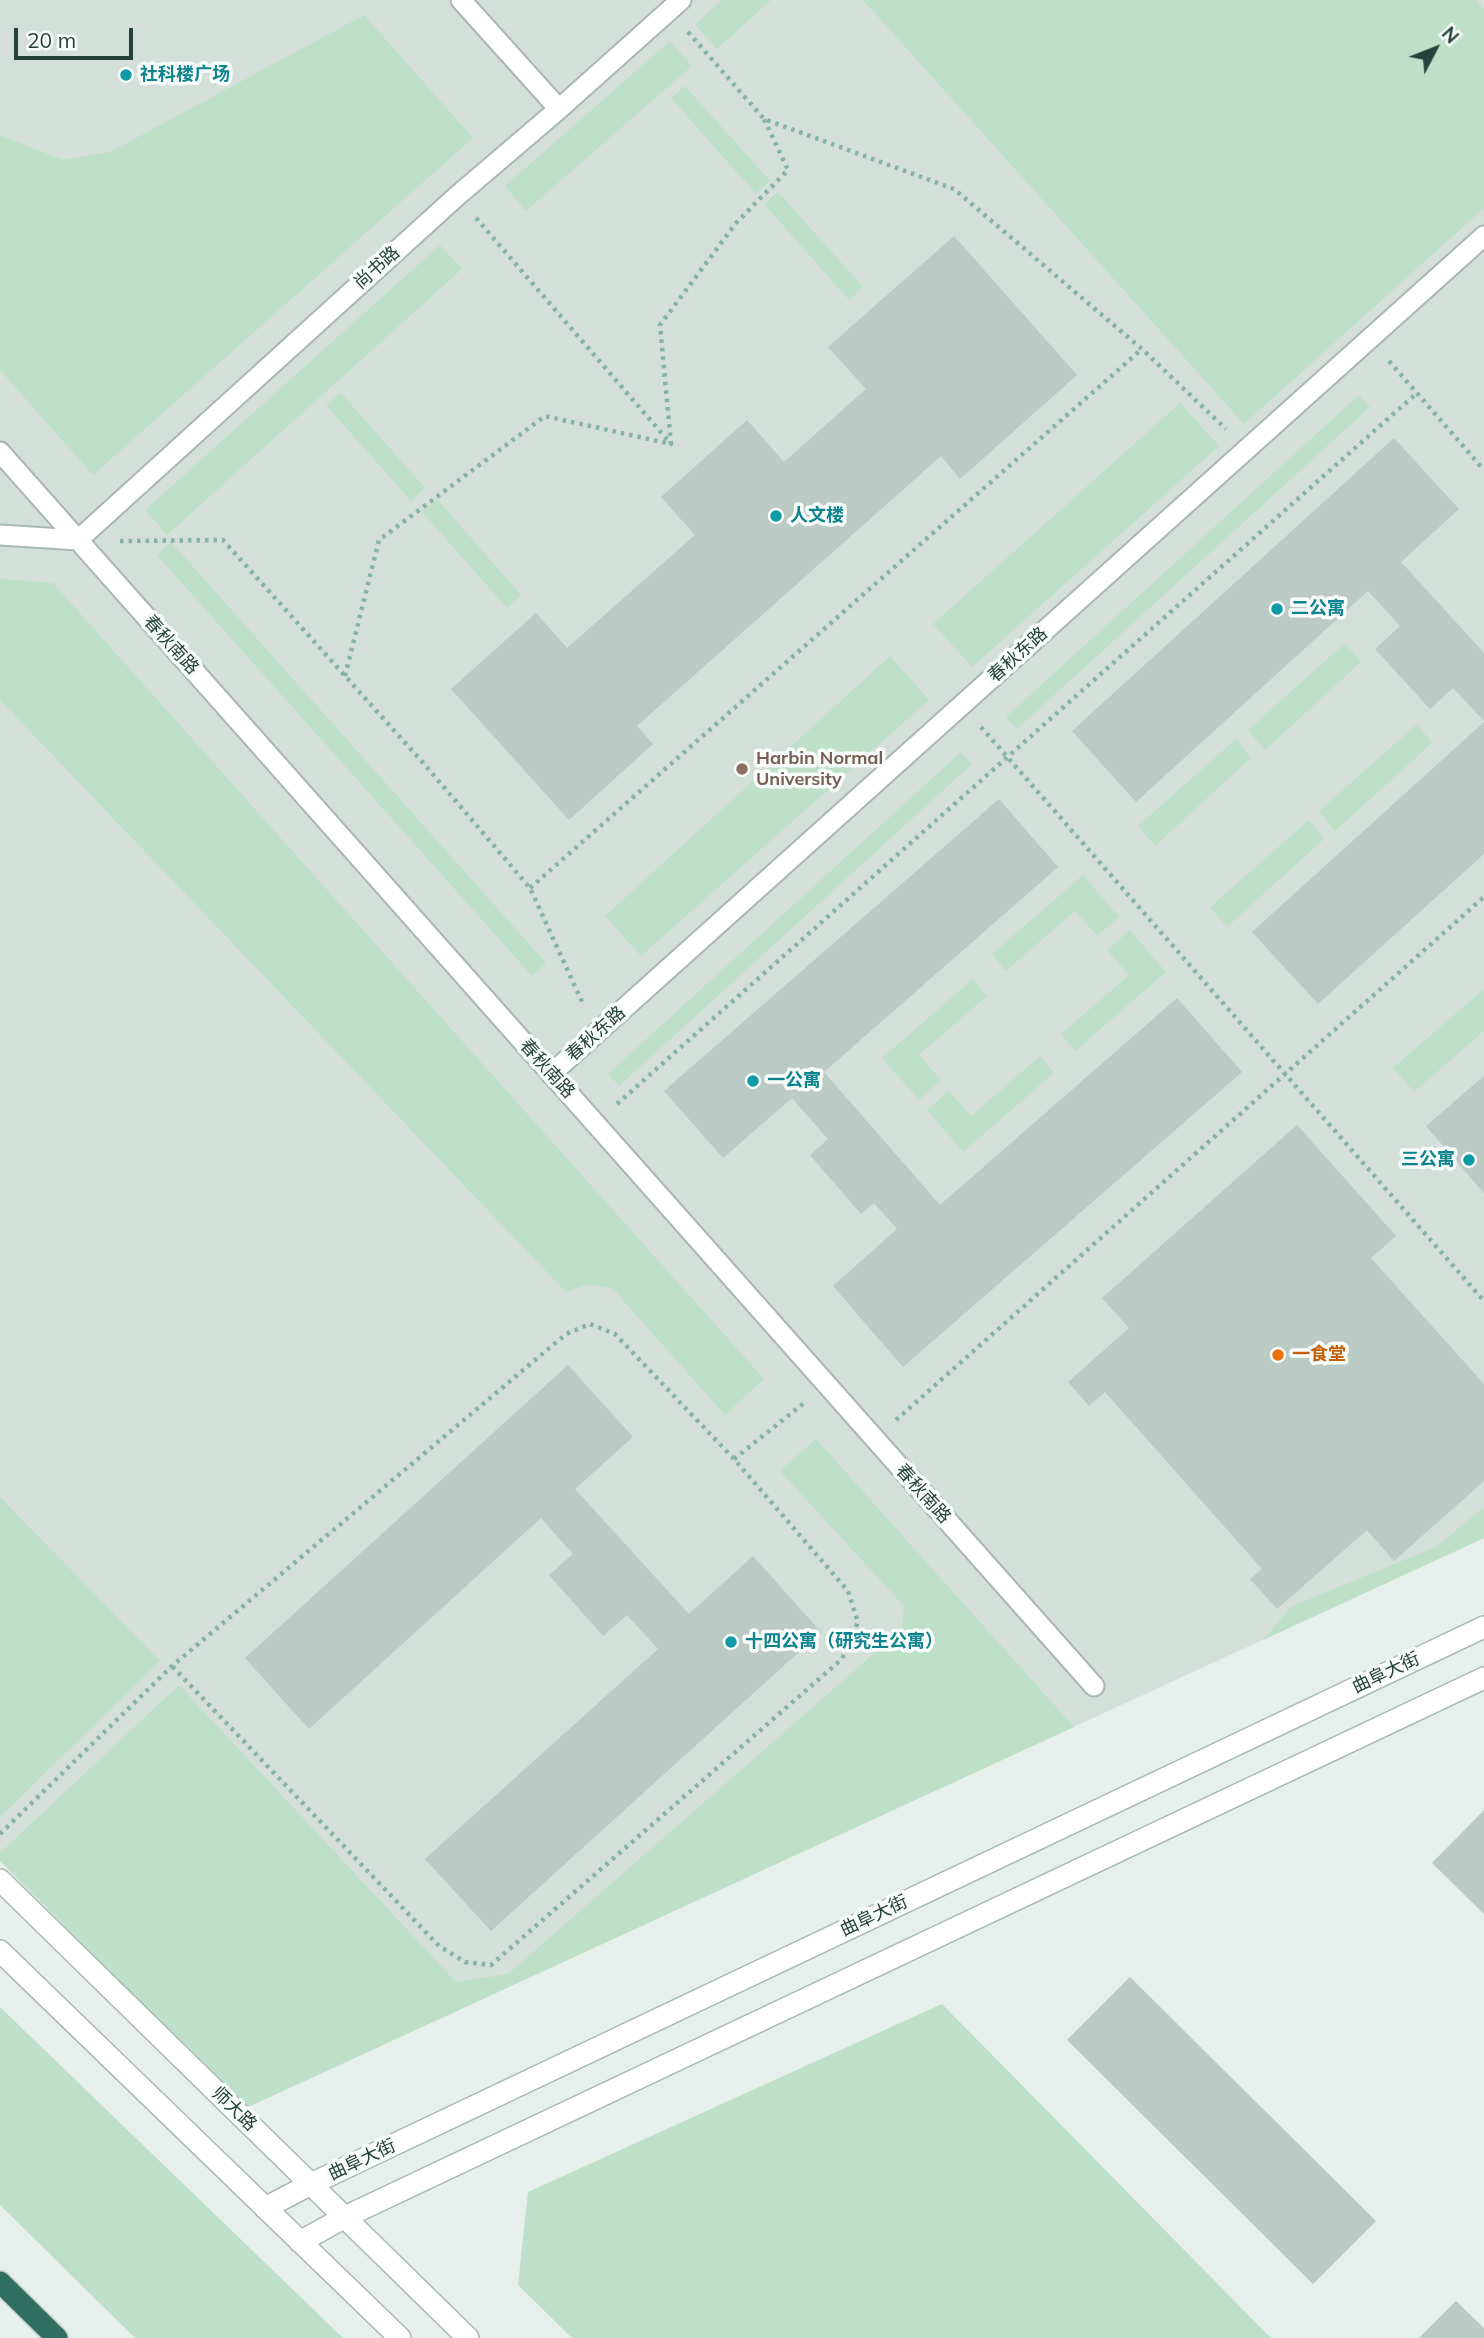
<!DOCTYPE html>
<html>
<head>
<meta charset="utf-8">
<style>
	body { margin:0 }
	#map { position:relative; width:1484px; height:2338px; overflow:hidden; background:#e6efeb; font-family:Mulish,sans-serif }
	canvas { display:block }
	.north { position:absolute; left:1400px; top:14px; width:70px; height:70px; -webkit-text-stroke:5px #f7fbf9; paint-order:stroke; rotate:48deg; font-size:19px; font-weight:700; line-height:28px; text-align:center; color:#24423a }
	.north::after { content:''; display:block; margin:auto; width:24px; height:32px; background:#24423a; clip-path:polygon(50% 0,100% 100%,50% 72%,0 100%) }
	.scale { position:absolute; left:14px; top:28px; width:119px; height:32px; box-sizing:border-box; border:4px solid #24423a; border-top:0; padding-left:9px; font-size:21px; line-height:24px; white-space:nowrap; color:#24423a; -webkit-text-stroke:5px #f7fbf9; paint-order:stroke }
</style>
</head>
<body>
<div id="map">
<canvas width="1484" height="2338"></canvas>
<div class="north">N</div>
<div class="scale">20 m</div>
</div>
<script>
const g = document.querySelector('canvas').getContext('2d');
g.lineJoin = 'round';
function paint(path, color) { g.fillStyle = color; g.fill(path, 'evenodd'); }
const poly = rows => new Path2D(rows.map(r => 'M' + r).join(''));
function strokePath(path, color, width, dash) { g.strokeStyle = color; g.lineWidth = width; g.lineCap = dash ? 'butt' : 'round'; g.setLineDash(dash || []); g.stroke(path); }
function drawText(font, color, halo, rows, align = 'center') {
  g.font = font + ' Mulish,"Noto Sans SC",sans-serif'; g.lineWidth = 7; g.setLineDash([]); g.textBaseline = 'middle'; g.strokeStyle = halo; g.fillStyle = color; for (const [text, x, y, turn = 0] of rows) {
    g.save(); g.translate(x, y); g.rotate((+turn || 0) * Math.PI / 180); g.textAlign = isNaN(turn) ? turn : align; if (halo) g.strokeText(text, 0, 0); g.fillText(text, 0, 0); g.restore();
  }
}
paint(poly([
	[0,0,1484,0,1484,1538,246,2108,0,1861]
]), '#d4dfda');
paint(poly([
	[722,0,771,0,717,49,695,24],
	[863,0,1476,0,1484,9,1484,208,1244,424],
	[364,15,473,138,93,475,0,370,0,135,63,160,110,152],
	[670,41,692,66,526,211,505,186],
	[685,86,770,181,756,194,671,98],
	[778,192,863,287,849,300,764,204],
	[440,245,462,269,167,535,145,510],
	[341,393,425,488,411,501,326,405],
	[1359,395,1370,407,1017,729,1006,717],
	[1180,403,1219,446,972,667,933,624],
	[437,499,521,595,507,608,422,512],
	[171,542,546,963,532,976,157,555],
	[0,579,53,583,764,1379,725,1415,613,1289,590,1284,566,1292,0,700],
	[1345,643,1361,662,1265,750,1248,730],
	[890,656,929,700,641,956,605,916],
	[1417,724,1432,743,1335,831,1319,811],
	[1236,739,1251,758,1155,846,1138,826],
	[961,752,972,764,619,1086,608,1074],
	[1309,820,1324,839,1227,927,1210,907],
	[1083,875,1119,917,1097,936,1075,911,1006,971,992,954],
	[1130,930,1166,972,1075,1051,1061,1034,1129,975,1107,950],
	[973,979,987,996,919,1055,941,1080,919,1100,882,1058],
	[1484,989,1484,1031,1414,1092,1393,1068],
	[1040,1056,1054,1073,963,1152,927,1110,949,1091,971,1116],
	[816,1439,1074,1727,246,2108,0,1861,0,1853,179,1685,456,1982,508,1974,902,1629,904,1606,780,1471],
	[0,1497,160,1661,0,1817],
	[1484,1507,1484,1538,1263,1640,1292,1606,1436,1547],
	[942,2004,1271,2338,572,2338,518,2285,528,2192],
	[0,2008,0,2007,343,2338,135,2338,0,2205]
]), '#bfe0c8');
paint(poly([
	[954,236,1077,375,960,479,941,456,637,726,653,744,569,820,451,689,536,613,567,648,695,535,661,497,747,420,784,462,866,389,828,347],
	[1394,438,1459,509,1401,562,1484,653,1484,721,1453,688,1430,709,1375,649,1400,626,1368,591,1136,802,1072,731],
	[1484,722,1484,854,1318,1004,1252,932],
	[999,799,1058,867,824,1072,940,1205,1177,998,1242,1072,903,1367,833,1286,897,1229,874,1203,861,1214,810,1155,828,1139,792,1098,723,1158,664,1091],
	[1484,1076,1484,1193,1426,1126],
	[1297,1125,1396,1236,1371,1258,1484,1384,1484,1481,1394,1561,1367,1530,1277,1609,1250,1579,1262,1569,1105,1392,1089,1406,1068,1382,1129,1328,1102,1298],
	[568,1365,633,1437,575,1489,689,1614,753,1556,821,1632,491,1931,425,1859,658,1649,627,1615,603,1636,549,1575,573,1554,541,1518,309,1729,245,1658],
	[1484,1810,1484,1914,1432,1863],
	[1130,1977,1376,2221,1313,2284,1067,2040],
	[1456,2301,1484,2328,1484,2338,1419,2338]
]), '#bbcac4');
const service = poly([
	[461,0,559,109],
	[0,452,1094,1686],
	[0,535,78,540,457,196,559,109,681,0],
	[551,1074,1484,236]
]);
const tertiary = poly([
	[0,1880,468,2338],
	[0,1951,400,2338],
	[265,2208,311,2184,1484,1627],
	[300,2242,345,2217,1484,1678]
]);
const motorway = poly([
	[0,2282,57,2338]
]);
strokePath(service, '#a8b8b2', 23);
strokePath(tertiary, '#a8b8b2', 24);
strokePath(motorway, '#c2cac8', 24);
strokePath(poly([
	[688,32,764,119,954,189,1142,349,1226,429],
	[476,218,671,444],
	[1389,361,1484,470],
	[120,541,223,540,425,765,530,888,583,1004],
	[345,676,379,540,545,416,671,444,660,325,736,223,788,170,764,119],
	[981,727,1484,1301],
	[530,888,1142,349],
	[617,1104,1417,393],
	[896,1420,1484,897],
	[734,1459,804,1403],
	[0,1834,172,1666,566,1334,590,1324,615,1334,734,1459,848,1591,858,1622,842,1659,491,1965,465,1962,439,1946,172,1666]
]), '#86b3a5', 4.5, [3.5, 5]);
strokePath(service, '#fff', 19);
strokePath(tertiary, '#fff', 21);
strokePath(motorway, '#2f6f62', 21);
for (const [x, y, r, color] of [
	[126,75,7,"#0f9aa8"],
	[776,516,7,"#0f9aa8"],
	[1277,609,7,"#0f9aa8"],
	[742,769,7,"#8d6e63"],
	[753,1081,7,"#0f9aa8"],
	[1469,1160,7,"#0f9aa8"],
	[1278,1355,7,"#e8710a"],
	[731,1642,7,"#0f9aa8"]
]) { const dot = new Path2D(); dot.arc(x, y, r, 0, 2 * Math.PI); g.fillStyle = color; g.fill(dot); strokePath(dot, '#f7fbf9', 2.5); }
drawText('bold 18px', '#0d838f', '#f7fbf9', [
	["社科楼广场",140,75],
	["人文楼",790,516],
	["二公寓",1291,609],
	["一公寓",767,1081],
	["三公寓",1455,1160,"right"],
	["十四公寓（研究生公寓）",745,1642]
], 'left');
drawText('18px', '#24423a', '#f7fbf9', [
	["尚书路",377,268,-42],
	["春秋南路",171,645,48],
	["春秋东路",1018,655,-42],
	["春秋东路",596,1034,-42],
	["春秋南路",547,1069,48],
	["春秋南路",923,1494,48],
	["曲阜大街",1386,1673,-25],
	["曲阜大街",874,1916,-25],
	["师大路",234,2109,44],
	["曲阜大街",362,2160,-25]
]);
drawText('bold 18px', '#785e54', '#f7fbf9', [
	["Harbin Normal",756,759],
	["University",756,780]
], 'left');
drawText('bold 18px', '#c56008', '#f7fbf9', [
	["一食堂",1292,1355]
], 'left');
</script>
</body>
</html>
